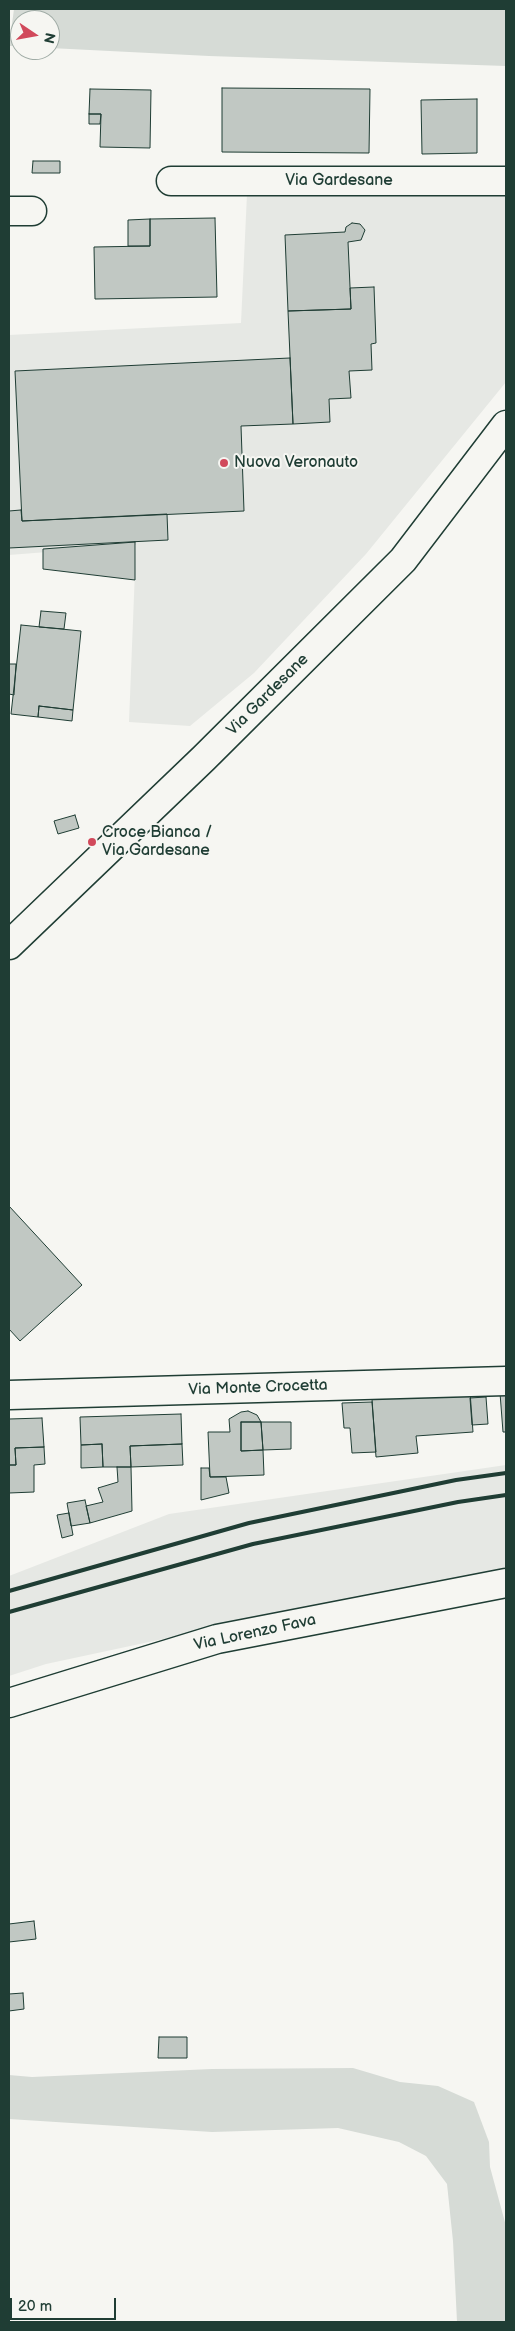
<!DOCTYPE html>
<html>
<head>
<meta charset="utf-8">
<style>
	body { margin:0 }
	#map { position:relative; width:515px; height:2331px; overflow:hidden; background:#f6f6f2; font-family:"Balsamiq Sans",sans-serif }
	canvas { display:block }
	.frame { position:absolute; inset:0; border:10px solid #1f3d34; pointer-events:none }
	.north { position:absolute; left:10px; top:10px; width:50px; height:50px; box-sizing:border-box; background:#f6f6f2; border:1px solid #a0aca6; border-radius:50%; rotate:102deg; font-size:14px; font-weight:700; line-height:20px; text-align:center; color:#1f3d34 }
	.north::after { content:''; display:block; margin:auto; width:18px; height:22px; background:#d1495b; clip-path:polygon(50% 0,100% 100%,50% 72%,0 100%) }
	.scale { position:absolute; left:10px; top:2298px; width:106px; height:22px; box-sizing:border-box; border:2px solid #1f3d34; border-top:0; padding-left:6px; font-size:15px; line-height:18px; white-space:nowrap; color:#1f3d34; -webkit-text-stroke:4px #f6f6f2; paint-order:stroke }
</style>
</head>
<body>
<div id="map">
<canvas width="515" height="2331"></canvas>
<div class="frame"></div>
<div class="north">N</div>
<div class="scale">20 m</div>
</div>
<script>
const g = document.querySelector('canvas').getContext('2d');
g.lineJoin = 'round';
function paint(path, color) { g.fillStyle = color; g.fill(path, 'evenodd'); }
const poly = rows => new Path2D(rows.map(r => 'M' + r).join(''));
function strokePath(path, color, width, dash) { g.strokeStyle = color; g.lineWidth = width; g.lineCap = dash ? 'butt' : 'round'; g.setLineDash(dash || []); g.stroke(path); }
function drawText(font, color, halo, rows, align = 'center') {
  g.font = font + ' "Balsamiq Sans",sans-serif'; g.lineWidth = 4; g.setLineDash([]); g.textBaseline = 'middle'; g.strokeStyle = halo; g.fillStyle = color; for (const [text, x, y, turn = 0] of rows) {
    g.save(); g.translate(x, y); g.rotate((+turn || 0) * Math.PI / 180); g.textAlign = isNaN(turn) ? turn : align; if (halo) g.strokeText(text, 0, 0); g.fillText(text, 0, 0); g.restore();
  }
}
paint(poly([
	[506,193,506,382,366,554,254,673,190,726,129,722,136,545,9,555,9,335,241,323,247,194],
	[506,1465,506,1572,369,1595,46,1664,9,1676,9,1576,169,1514]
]), '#e6e8e4');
paint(poly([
	[14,9,506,9,506,66,209,56,50,48,50,20,20,20,20,46,9,46],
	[353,2068,400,2082,438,2086,474,2102,489,2142,490,2167,506,2226,506,2322,457,2322,453,2241,447,2184,426,2156,399,2142,338,2128,212,2132,9,2119,9,2075,32,2077,212,2069]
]), '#d6dbd6');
const building = poly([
	[222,88,370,89,369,153,222,152,222,88],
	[90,89,151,90,150,148,100,147,101,114,89,114,90,89],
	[477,99,477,153,422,154,421,100,477,99],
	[89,114,101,114,100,124,89,124,89,114],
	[33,161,60,161,60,173,32,173,33,161],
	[215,218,217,297,95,299,94,247,150,246,150,219,215,218],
	[150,219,150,246,128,246,128,220,150,219],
	[352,223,360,224,365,230,361,240,348,242,351,309,288,311,285,235,345,232,346,227,352,223],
	[374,287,376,343,371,344,372,370,349,371,351,398,329,399,330,422,293,424,288,311,351,309,350,288,374,287],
	[290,358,293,424,241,426,244,511,22,521,15,371,290,358],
	[21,510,22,521,167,514,168,540,9,548,9,511,21,510],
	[135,542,135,580,43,569,43,549,135,542],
	[41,611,66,613,64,629,39,627,41,611],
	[21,625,81,631,73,710,39,706,38,717,11,714,21,625],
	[9,664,16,664,14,695,9,694,9,664],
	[39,706,73,710,72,721,38,717,39,706],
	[75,815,79,828,58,834,54,821,75,815],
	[9,1206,82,1285,20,1341,9,1329,9,1206],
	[470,1392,473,1432,416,1436,418,1453,376,1457,372,1399,470,1392],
	[500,1393,506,1393,506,1432,503,1432,500,1393],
	[486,1397,488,1424,472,1425,470,1398,486,1397],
	[372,1402,376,1452,352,1453,350,1428,344,1428,342,1403,372,1402],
	[248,1411,257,1415,261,1422,241,1422,241,1451,263,1450,264,1475,210,1477,208,1432,230,1432,229,1419,241,1412,248,1411],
	[181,1414,182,1444,130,1446,131,1467,103,1467,102,1444,81,1445,80,1417,181,1414],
	[42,1418,44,1447,15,1448,16,1465,9,1465,9,1419,42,1418],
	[241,1422,261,1422,263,1450,241,1451,241,1422],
	[261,1422,291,1422,291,1449,263,1450,261,1422],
	[102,1444,103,1467,81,1468,81,1445,102,1444],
	[182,1444,183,1465,131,1467,130,1446,182,1444],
	[44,1447,45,1464,34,1465,34,1492,9,1493,9,1465,16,1465,15,1448,44,1447],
	[117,1467,131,1467,132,1511,90,1523,86,1506,103,1502,98,1488,118,1482,117,1467],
	[201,1468,209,1468,210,1477,226,1477,229,1493,201,1500,201,1468],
	[85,1500,90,1523,71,1526,67,1503,85,1500],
	[69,1513,73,1535,62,1538,57,1515,69,1513],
	[34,1921,36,1939,9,1942,9,1924,34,1921],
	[23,1993,24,2009,9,2011,9,1994,23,1993],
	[159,2037,187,2037,187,2058,158,2058,159,2037]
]);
paint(building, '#c1c8c3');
strokePath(building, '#1f3d34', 1);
const minor = poly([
	[171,181,506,181],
	[9,211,32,211],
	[9,1395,506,1381],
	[9,1703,217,1639,506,1583]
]);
const secondary = poly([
	[9,945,204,758,403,560,506,425]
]);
strokePath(minor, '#1f3d34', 31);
strokePath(secondary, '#1f3d34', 31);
strokePath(minor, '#f6f6f2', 28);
strokePath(secondary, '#f6f6f2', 28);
strokePath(poly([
	[9,1591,249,1523,456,1480,506,1473],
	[9,1612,253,1544,458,1502,506,1495]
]), '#1f3d34', 4);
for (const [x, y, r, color] of [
	[224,463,5,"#d1495b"],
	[92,842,5,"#d1495b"]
]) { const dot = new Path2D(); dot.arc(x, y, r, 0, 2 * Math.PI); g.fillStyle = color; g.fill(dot); strokePath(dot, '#f6f6f2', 2); }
drawText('16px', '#1f3d34', '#f6f6f2', [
	["Via Gardesane",339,181],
	["Via Gardesane",268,695,-45],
	["Via Monte Crocetta",258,1388,-2],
	["Via Lorenzo Fava",255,1633,-12]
]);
drawText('16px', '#1f3d34', '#f6f6f2', [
	["Nuova Veronauto",234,463],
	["Croce Bianca /",102,833],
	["Via Gardesane",102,851]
], 'left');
</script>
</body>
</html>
